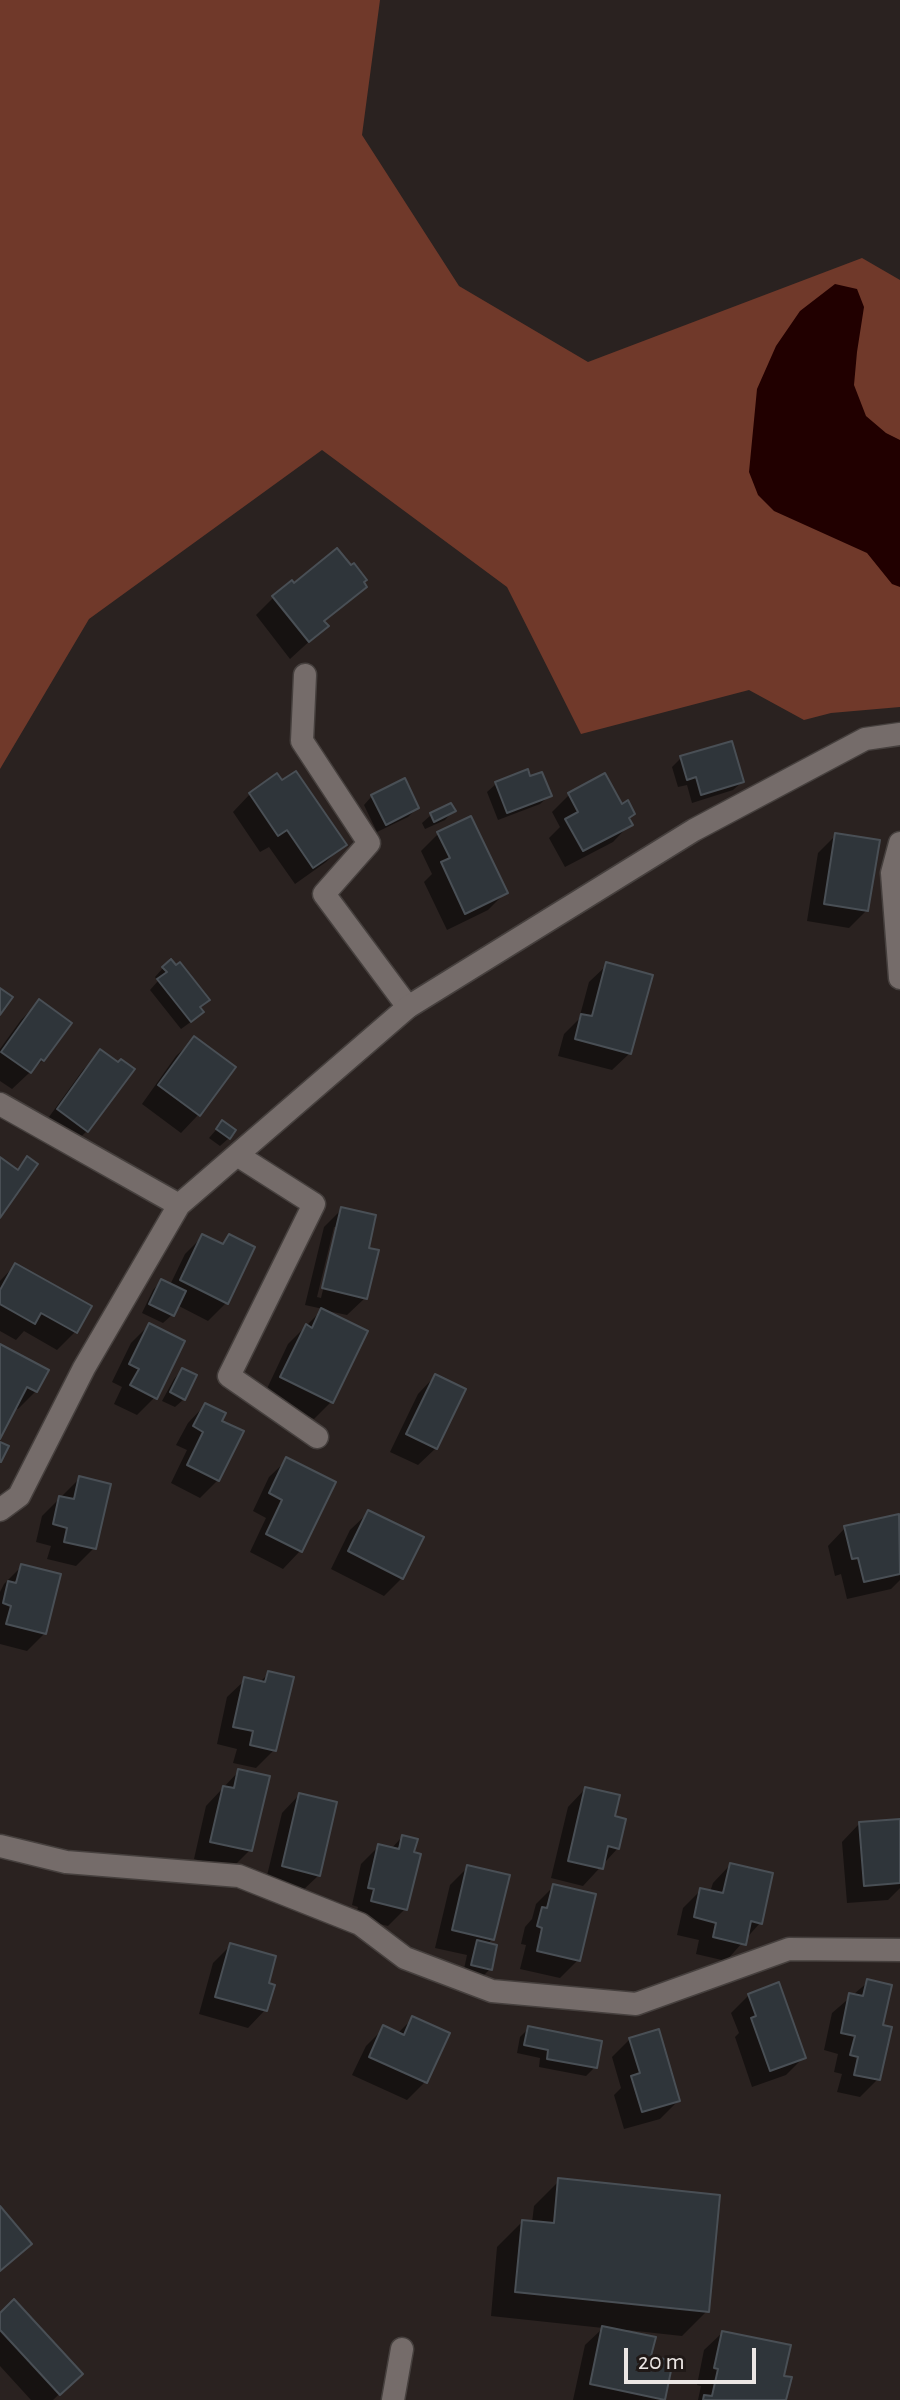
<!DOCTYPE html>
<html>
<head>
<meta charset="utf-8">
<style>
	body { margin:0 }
	#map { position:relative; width:900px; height:2400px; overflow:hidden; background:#2a2220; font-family:"Alegreya Sans",sans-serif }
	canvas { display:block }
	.scale { position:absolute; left:624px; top:2348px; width:132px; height:36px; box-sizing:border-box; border:4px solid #ebe6e4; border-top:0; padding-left:10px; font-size:24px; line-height:28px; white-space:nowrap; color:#ebe6e4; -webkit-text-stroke:6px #201917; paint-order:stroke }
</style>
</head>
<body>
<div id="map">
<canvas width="900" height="2400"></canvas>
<div class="scale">20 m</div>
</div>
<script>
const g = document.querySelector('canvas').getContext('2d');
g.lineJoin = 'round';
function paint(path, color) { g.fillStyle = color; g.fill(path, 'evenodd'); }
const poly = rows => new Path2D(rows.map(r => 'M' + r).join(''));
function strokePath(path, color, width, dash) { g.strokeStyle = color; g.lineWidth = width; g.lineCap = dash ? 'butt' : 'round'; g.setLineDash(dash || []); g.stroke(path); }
paint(poly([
	[0,0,380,0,362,135,459,286,588,362,862,258,900,280,900,707,831,713,804,720,749,690,581,734,507,587,322,450,89,619,0,769]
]), '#70392a');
paint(poly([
	[835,284,857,289,864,307,857,352,854,385,866,416,886,433,900,440,900,587,892,584,867,553,774,511,758,495,749,472,757,389,776,346,800,311]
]), '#210000');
paint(poly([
	[350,568,364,586,323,623,326,626,290,659,256,615,274,597,294,586],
	[730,743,742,782,733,790,692,803,687,785,678,787,672,767,681,758],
	[529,779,549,796,540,804,498,820,487,792,496,784],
	[250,794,344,844,326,862,295,884,269,847,260,852,233,812],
	[569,795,627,819,630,824,613,842,565,867,549,838,560,827,552,812],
	[372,796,417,808,408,817,377,832,364,805],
	[453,811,445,820,425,829,422,823,431,815],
	[439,833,506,892,488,910,447,930,424,882,432,874,421,851],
	[836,835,867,910,849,928,807,921,818,853],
	[607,965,630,1053,612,1070,558,1056,564,1034,579,1019,589,982],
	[163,968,207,999,198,1008,192,1021,181,1029,150,990,158,981,155,977],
	[39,1002,43,1060,12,1089,0,1081,0,1049,21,1020],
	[194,1039,233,1067,198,1115,181,1133,142,1104,176,1056],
	[101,1052,87,1131,69,1148,41,1128,83,1070],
	[222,1123,229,1138,220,1146,209,1138],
	[342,1209,366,1249,365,1298,347,1315,323,1310,331,1402,314,1419,264,1395,288,1344,323,1309,305,1305,324,1227],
	[334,1227,338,1227,321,1298,317,1297],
	[203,1236,221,1245,229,1237,226,1303,208,1321,177,1305,172,1315,163,1323,142,1313,153,1290,161,1281,170,1285,185,1254],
	[15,1265,89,1307,75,1332,57,1350,24,1331,16,1340,0,1331,0,1281],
	[149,1325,155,1397,137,1415,114,1404,122,1387,112,1382,131,1343],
	[0,1346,36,1391,18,1409,14,1407,0,1434],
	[182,1370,184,1399,175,1407,162,1401,174,1379],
	[435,1376,436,1448,418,1465,390,1452,418,1394],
	[205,1405,218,1480,200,1498,171,1483,187,1450,176,1445,188,1423],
	[287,1460,300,1551,283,1569,250,1552,266,1518,253,1511,269,1477],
	[80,1478,94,1548,76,1566,47,1559,51,1546,36,1542,42,1516],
	[368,1513,402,1578,384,1596,331,1569,350,1530],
	[897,1516,900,1529,900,1580,891,1589,847,1599,841,1574,835,1576,828,1546,845,1528],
	[22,1566,45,1633,27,1651,0,1644,0,1592,4,1584],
	[269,1673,274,1750,256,1768,233,1763,237,1749,217,1744,227,1697,245,1680,259,1683],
	[239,1771,250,1850,232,1868,194,1859,206,1806],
	[585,1789,612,1818,618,1848,583,1886,551,1878,568,1807],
	[299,1795,319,1875,301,1892,265,1884,282,1813],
	[900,1821,900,1888,888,1900,847,1903,842,1842,859,1824],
	[402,1837,405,1909,388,1926,355,1918,358,1907,352,1905,361,1864,379,1846,391,1849],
	[730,1865,760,1923,726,1961,696,1954,699,1940,677,1935,683,1908,701,1890,710,1892,713,1883],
	[468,1867,492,1939,487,1945,490,1969,481,1978,463,1974,467,1955,435,1948,450,1885],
	[554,1886,578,1960,560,1978,520,1969,526,1945,521,1944,525,1927,532,1919,536,1904],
	[231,1945,267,1984,265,2010,248,2028,199,2014,213,1963],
	[868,1982,881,2026,878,2079,860,2097,837,2092,842,2074,834,2072,838,2054,824,2050,832,2013],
	[749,1995,804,2057,786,2075,752,2087,735,2037,739,2033,731,2013],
	[412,2019,447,2034,425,2082,407,2100,352,2075,366,2046,384,2028,397,2034],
	[528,2029,595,2067,586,2076,539,2067,540,2058,517,2053,520,2037],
	[630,2039,678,2101,660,2119,624,2129,614,2095,621,2088,612,2057],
	[559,2181,707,2311,682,2336,627,2330,627,2333,649,2357,671,2362,662,2400,573,2400,585,2345,603,2328,491,2316,497,2247,522,2222,532,2223,534,2206],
	[0,2315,80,2374,53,2400,31,2400,0,2366],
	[722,2333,781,2378,784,2400,698,2400,701,2386,697,2385,704,2350]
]), '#0007');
const building = poly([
	[337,548,351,565,354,563,367,580,364,582,367,587,324,621,329,626,309,642,272,596,292,580,294,583,337,548],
	[732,741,744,782,701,795,696,777,687,780,680,756,732,741],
	[528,769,530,776,542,772,552,796,507,813,495,782,528,769],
	[296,771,347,845,313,868,287,830,278,836,249,793,277,773,282,780,296,771],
	[605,773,622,804,628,800,635,814,629,818,633,825,583,851,565,819,578,812,568,793,605,773],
	[405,778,419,808,386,825,371,795,405,778],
	[451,803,456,811,434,822,430,813,451,803],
	[471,816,508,893,465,914,441,862,450,858,437,832,471,816],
	[835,833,880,840,868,911,824,904,835,833],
	[171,959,176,965,180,962,210,1000,200,1007,204,1012,191,1022,157,979,167,972,162,967,171,959],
	[606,962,653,975,631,1054,575,1039,581,1014,592,1016,606,962],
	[0,988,13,997,0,1015,0,988],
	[39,999,72,1023,44,1061,41,1059,31,1073,1,1052,39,999],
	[194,1036,236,1067,200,1116,158,1085,194,1036],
	[100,1049,118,1062,121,1059,135,1069,88,1132,57,1109,100,1049],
	[222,1120,236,1130,230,1139,216,1129,222,1120],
	[27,1156,38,1164,0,1218,0,1157,18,1170,27,1156],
	[341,1207,376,1215,369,1248,379,1250,367,1299,322,1288,341,1207],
	[202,1234,223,1244,229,1234,255,1247,228,1304,180,1280,202,1234],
	[15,1263,92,1306,77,1333,41,1313,35,1324,0,1304,0,1290,15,1263],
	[161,1279,186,1291,174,1316,149,1304,161,1279],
	[321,1308,368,1331,333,1403,280,1377,306,1324,312,1328,321,1308],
	[149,1323,185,1341,157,1399,130,1385,139,1369,129,1364,149,1323],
	[0,1344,49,1370,37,1392,27,1387,0,1439,0,1344],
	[182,1368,197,1375,185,1400,170,1392,182,1368],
	[435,1374,466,1389,437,1449,406,1434,435,1374],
	[205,1403,226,1413,222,1421,244,1431,219,1481,187,1465,203,1432,193,1426,205,1403],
	[0,1442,9,1446,1,1462,0,1462,0,1442],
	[286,1457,336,1482,302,1552,266,1534,282,1500,269,1493,286,1457],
	[79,1476,111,1484,96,1549,64,1542,67,1528,53,1524,59,1496,74,1499,79,1476],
	[368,1510,424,1537,403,1579,348,1551,368,1510],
	[899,1514,900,1574,864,1582,858,1558,852,1559,844,1526,899,1514],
	[21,1564,61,1574,46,1634,6,1624,11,1606,3,1603,8,1581,16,1583,21,1564],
	[268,1671,294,1677,276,1751,250,1745,253,1731,233,1727,244,1677,265,1682,268,1671],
	[238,1769,270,1776,252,1851,210,1842,223,1786,234,1788,238,1769],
	[585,1787,620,1795,615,1816,626,1819,619,1849,608,1846,603,1869,568,1861,585,1787],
	[299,1793,337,1802,320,1876,282,1866,299,1793],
	[900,1819,900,1883,864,1886,859,1822,900,1819],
	[402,1835,418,1839,414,1852,421,1854,407,1910,371,1901,374,1889,368,1888,378,1844,399,1849,402,1835],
	[730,1863,773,1873,762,1924,751,1921,746,1945,713,1937,716,1923,694,1917,700,1888,723,1893,730,1863],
	[467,1865,510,1875,494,1940,452,1930,467,1865],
	[553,1884,596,1894,580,1961,537,1951,542,1928,537,1926,542,1907,547,1908,553,1884],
	[477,1940,497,1945,492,1970,471,1965,477,1940],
	[230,1943,276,1956,269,1983,275,1985,267,2011,215,1997,230,1943],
	[867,1979,892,1985,883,2025,892,2027,880,2080,854,2075,858,2057,850,2055,855,2036,841,2033,849,1993,863,1996,867,1979],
	[779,1982,806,2058,770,2071,751,2018,756,2016,748,1994,779,1982],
	[412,2016,450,2033,427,2083,369,2057,383,2025,404,2035,412,2016],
	[528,2026,602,2041,597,2068,547,2059,548,2050,524,2045,528,2026],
	[659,2029,680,2101,642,2112,631,2076,640,2073,629,2038,659,2029],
	[558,2178,720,2195,709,2312,515,2292,522,2220,554,2223,558,2178],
	[0,2206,32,2244,0,2271,0,2206],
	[14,2299,83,2374,60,2395,0,2330,0,2313,14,2299],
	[602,2326,656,2337,651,2356,673,2361,665,2400,590,2384,602,2326],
	[722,2331,791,2345,784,2376,792,2377,786,2400,703,2400,704,2395,712,2396,718,2369,714,2368,722,2331]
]);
paint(building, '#2f353a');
strokePath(building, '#494f55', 2);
const service = poly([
	[305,675,302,741,369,843,324,894,408,1007]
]);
const minor = poly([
	[900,843,892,873,900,978],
	[0,1104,179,1205],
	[237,1155,314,1204,229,1376,317,1437],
	[0,1510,19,1496,84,1368,179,1205,408,1007,694,830,865,739,900,734],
	[0,1846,66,1862,239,1876,360,1924,405,1958,492,1991,636,2004,789,1949,900,1950],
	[393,2400,402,2349]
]);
strokePath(service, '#46403e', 25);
strokePath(minor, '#46403e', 25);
strokePath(service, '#756c6a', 22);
strokePath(minor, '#756c6a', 22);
</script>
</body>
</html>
